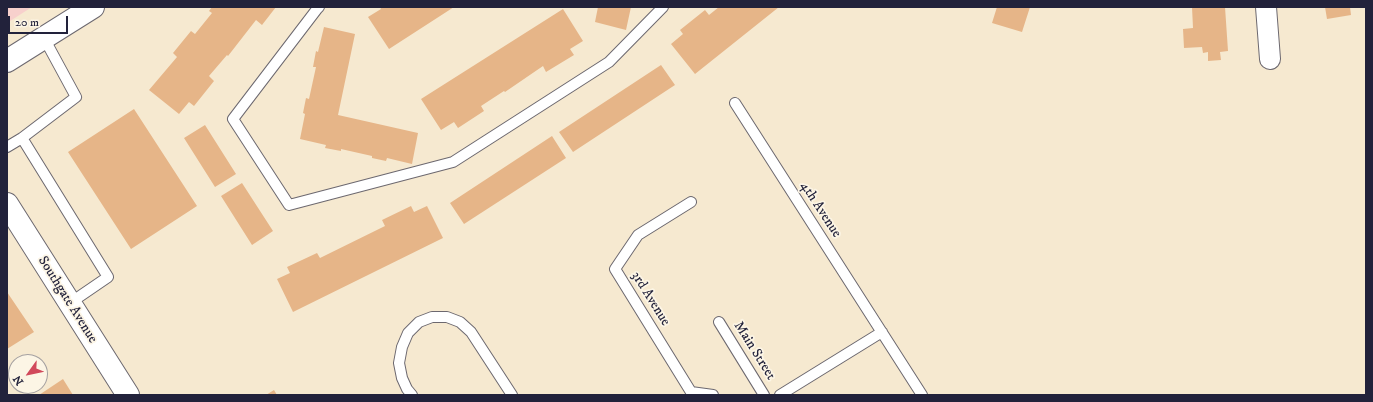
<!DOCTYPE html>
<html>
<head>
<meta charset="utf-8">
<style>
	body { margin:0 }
	#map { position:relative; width:1373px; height:402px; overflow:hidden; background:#f6e9d0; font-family:"IM FELL DW Pica",serif }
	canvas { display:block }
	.frame { position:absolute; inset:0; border:8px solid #22223b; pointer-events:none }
	.north { position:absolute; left:8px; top:354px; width:40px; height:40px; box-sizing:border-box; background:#fcf5e5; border:1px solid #a5a1a1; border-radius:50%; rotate:237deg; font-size:11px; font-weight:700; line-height:16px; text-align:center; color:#22223b }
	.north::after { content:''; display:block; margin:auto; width:14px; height:18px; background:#d1495b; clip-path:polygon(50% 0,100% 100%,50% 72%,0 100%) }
	.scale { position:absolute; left:8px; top:16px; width:60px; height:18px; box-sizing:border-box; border:2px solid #22223b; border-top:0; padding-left:5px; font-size:12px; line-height:14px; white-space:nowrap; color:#22223b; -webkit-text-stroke:3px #fcf5e5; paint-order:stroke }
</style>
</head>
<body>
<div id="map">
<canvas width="1373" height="402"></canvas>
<div class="frame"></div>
<div class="north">N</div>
<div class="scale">20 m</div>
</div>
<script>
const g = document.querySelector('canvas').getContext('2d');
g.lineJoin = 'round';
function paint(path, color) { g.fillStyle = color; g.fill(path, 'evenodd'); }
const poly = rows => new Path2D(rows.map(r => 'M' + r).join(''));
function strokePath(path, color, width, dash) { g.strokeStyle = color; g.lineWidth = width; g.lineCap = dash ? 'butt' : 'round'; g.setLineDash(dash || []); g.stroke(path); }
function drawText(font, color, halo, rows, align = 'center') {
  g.font = font + ' "IM FELL DW Pica",serif'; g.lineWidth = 3.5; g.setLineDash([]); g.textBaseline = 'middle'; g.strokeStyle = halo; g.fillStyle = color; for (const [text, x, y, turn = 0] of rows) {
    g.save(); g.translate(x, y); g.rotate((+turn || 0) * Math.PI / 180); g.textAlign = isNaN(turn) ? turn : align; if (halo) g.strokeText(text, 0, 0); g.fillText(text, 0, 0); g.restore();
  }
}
paint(poly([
	[7,7,32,7,7,23]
]), '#f7d0cc');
paint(poly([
	[212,7,276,7,262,25,256,20,228,56,227,55,209,76,214,81,194,106,189,102,179,114,149,90,177,57,173,53,191,31,195,34,212,13,209,11],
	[380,7,454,7,389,49,368,17,381,9],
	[598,7,631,7,626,30,595,22],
	[719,7,779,7,695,74,671,44,683,34,680,30,705,10,709,15],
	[997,7,1030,7,1022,32,992,23],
	[1192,7,1225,7,1228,51,1220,52,1221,60,1208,61,1208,52,1203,53,1202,47,1184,48,1183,29,1193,28],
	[1325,7,1350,7,1351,15,1327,19],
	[563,9,583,41,570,49,574,55,546,72,543,66,505,92,504,91,481,106,484,111,458,128,454,122,441,130,421,99],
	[324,27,355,34,338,115,418,133,412,164,387,158,386,161,372,158,372,156,341,149,341,151,325,148,326,145,300,139,305,114,303,113,306,98,309,99,316,67,313,67,316,51,318,52],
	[661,65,675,85,573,152,559,132],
	[134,109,197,206,131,249,68,152],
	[205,125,236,174,215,187,184,138],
	[552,136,566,158,464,224,450,203],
	[242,183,273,231,252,245,221,196],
	[411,206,414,212,427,206,443,238,293,312,277,279,290,273,287,267,317,253,320,258,385,226,382,220],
	[7,292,34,332,7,349],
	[63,379,73,395,39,395],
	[274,390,277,395,266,395]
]), '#e6b588');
const service = poly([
	[319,7,317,9,233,119,289,205,453,162,609,62,663,7],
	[44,38,76,97,22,138,108,277,70,303],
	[735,103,922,395],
	[7,147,22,138],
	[691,202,638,235,615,269,691,392,713,395],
	[719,322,764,395],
	[412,395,407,389,402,378,399,363,402,347,408,333,419,322,432,317,447,317,460,322,471,332,512,395],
	[780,395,882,332]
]);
const minor = poly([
	[1266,7,1270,59]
]);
const tertiary = poly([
	[7,61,93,7],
	[7,204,128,395]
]);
strokePath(service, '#6c686f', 12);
strokePath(minor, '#6c686f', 22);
strokePath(tertiary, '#6c686f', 24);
strokePath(service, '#fff', 10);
strokePath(minor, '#fff', 20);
strokePath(tertiary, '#fff', 22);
drawText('14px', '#22223b', '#fcf5e5', [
	["4th Avenue",820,210,57],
	["3rd Avenue",650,299,58],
	["Southgate Avenue",67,300,58],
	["Main Street",754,351,58]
]);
</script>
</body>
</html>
